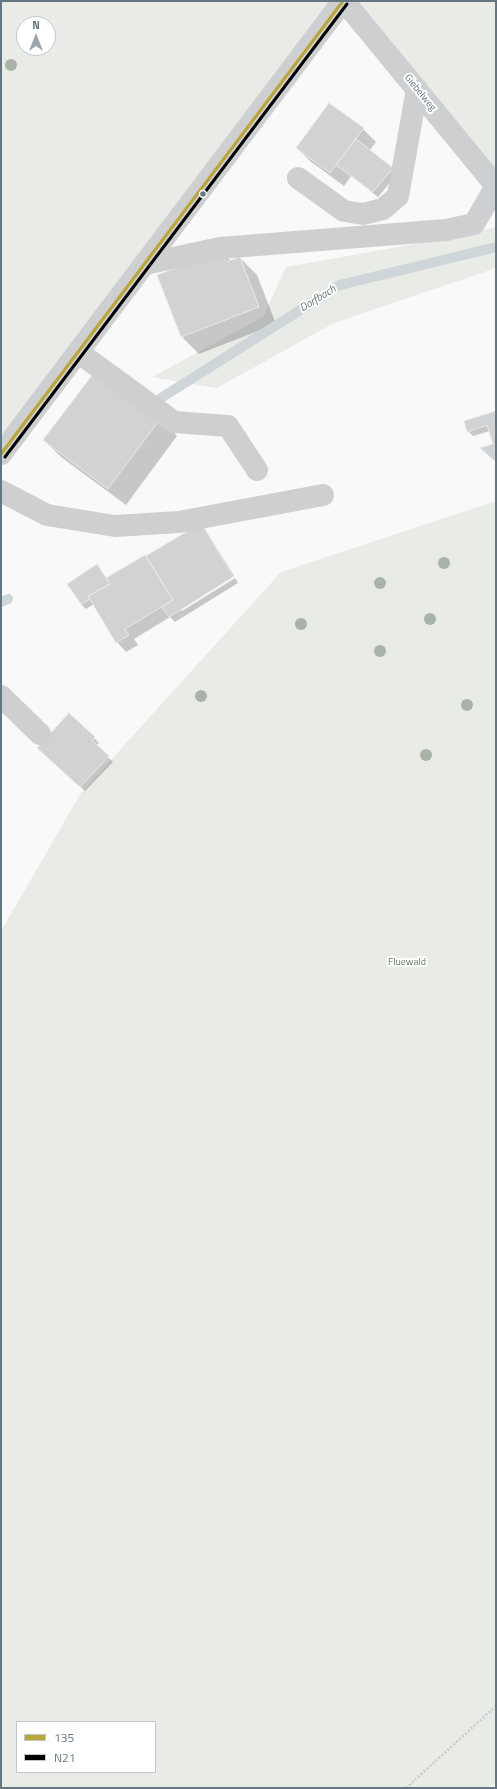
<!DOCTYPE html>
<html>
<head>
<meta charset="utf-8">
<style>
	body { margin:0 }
	#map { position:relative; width:497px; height:1789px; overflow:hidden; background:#f9f9f9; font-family:"Titillium Web",sans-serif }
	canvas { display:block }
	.frame { position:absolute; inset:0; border:2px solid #657683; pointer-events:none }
	.legend { position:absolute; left:16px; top:1721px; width:140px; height:52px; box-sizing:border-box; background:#fff; border:1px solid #c1c8cd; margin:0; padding:5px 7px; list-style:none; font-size:12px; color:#657683 }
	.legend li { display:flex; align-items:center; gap:8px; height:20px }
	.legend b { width:20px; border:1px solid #c1c8cd }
	.north { position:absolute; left:16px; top:16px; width:40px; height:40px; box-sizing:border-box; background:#fff; border:1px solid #c1c8cd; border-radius:50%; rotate:0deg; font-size:11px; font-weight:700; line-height:16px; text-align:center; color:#657683 }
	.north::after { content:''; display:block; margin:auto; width:14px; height:18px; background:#99a4ac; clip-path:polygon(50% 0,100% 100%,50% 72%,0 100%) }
</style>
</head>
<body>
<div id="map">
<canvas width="497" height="1789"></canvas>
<div class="frame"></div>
<ul class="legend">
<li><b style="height:5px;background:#baa53b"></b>135</li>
<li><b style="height:5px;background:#000"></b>N21</li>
</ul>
<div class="north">N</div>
</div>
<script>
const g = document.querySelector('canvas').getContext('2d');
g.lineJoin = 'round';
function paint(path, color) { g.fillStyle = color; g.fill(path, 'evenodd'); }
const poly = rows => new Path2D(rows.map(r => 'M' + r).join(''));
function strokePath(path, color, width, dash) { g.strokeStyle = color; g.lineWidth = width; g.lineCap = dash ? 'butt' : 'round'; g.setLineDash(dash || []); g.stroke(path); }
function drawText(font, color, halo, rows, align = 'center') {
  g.font = font + ' "Titillium Web",sans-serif'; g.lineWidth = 4; g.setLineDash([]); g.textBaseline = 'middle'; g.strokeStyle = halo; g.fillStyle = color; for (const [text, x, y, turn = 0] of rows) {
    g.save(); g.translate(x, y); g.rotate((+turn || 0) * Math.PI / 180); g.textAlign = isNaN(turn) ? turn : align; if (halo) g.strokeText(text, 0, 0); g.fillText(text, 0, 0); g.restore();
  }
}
paint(poly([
	[1,1,343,1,1,439],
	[24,24,48,24,48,48,24,48],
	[344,1,496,1,496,186],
	[496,227,496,268,334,323,217,388,152,377,263,317,286,267,443,239],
	[496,501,496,1783,487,1788,1,1788,1,931,81,793,281,572],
	[17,1722,155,1722,155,1772,17,1772]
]), '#e8ebe6');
paint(poly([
	[363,129,376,142,369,151,398,173,378,197,351,176,344,186,310,161,297,148],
	[221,252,231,261,240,258,257,275,276,324,199,354,182,337,158,276],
	[496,412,496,461,494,445,490,431,473,436,468,431],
	[160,419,177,436,126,505,61,457,44,440],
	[200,524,205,529,234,576,181,609,182,611,235,578,238,583,175,622,170,617,134,639,138,645,126,652,117,642,94,604,86,609,81,604,97,565,107,579,146,557],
	[94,738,99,743,96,746,113,762,85,791,44,753]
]), '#0003');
strokePath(poly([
	[161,398,340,285,496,247],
	[1,602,8,599]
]), '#ced6d9', 10);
const building = poly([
	[329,103,364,128,330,173,296,148,329,103],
	[356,139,393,168,373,192,336,165,356,139],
	[222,251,226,262,240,257,259,307,181,337,157,275,222,251],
	[96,370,161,418,108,489,43,440,96,370],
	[496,411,496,443,493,444,487,425,467,432,464,421,496,411],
	[496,443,496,462,480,448,496,443],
	[201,523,233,577,169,617,162,607,173,600,146,556,201,523],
	[145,555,173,600,125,629,129,635,116,643,88,596,110,584,106,578,145,555],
	[97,564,110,584,88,596,90,599,81,604,67,584,97,564],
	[69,713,95,737,92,740,109,756,80,787,37,748,69,713]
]);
paint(building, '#d0d2d3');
strokePath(building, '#e8e8e8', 1);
strokePath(poly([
	[406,1788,496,1706]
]), '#cbcccd', 2.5, [2, 2]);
strokePath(poly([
	[344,1,496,186],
	[298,178,344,211,363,214,383,209,398,196,417,89],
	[145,264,220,248,446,230,474,224,496,186],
	[78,352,174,422,228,426,257,470],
	[1,454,343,1],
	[1,491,47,515,115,526,179,522,323,495],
	[1,696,40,734]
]), '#cecfd0', 22);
strokePath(poly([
	[1,454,343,1]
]), '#baa53b', 3);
strokePath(poly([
	[5,457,347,4]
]), '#000', 3);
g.fillStyle = '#a9b3a7';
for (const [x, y] of [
	[11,65],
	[444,563],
	[380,583],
	[430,619],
	[301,624],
	[380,651],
	[201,696],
	[467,705],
	[426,755]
]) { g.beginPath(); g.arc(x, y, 6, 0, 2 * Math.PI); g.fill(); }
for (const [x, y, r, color] of [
	[203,194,3.5,"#657683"]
]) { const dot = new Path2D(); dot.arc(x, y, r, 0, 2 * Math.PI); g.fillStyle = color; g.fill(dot); strokePath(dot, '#fff', 1.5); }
drawText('10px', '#657683', '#fff', [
	["Giebelweg",420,93,51]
]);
drawText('10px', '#687a64', '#fff', [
	["Fluewald",407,963]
]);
drawText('italic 11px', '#60757c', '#fff', [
	["Dorfbach",318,299,-32]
]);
</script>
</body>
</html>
